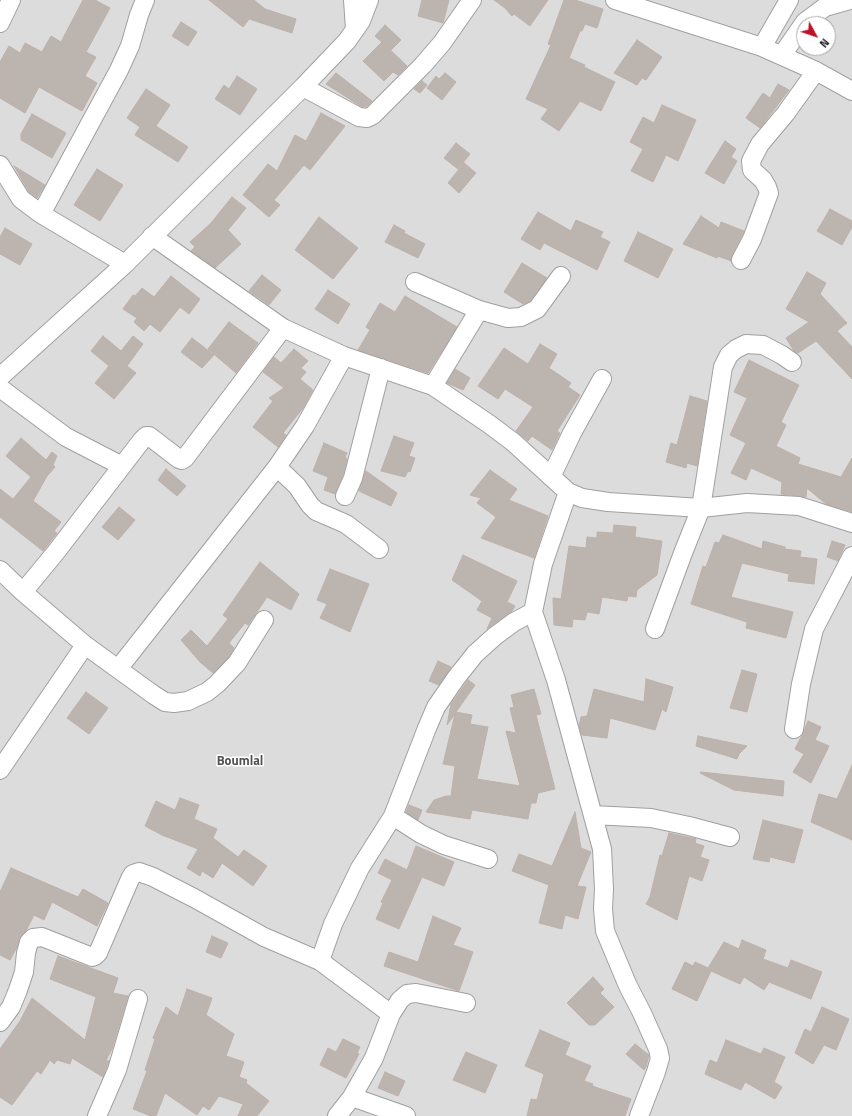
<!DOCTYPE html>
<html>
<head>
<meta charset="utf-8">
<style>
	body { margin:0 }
	#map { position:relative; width:852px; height:1116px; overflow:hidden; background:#efebe6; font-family:"Titillium Web",sans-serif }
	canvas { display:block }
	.north { position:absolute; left:796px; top:16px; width:40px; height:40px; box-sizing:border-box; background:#fff; border:1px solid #a5a5a5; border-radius:50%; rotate:130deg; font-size:11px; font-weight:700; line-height:16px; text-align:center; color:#1f1f1f }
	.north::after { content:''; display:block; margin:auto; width:14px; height:18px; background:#bc1225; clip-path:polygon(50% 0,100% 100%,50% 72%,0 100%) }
</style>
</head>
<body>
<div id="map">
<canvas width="852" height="1116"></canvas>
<div class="north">N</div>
</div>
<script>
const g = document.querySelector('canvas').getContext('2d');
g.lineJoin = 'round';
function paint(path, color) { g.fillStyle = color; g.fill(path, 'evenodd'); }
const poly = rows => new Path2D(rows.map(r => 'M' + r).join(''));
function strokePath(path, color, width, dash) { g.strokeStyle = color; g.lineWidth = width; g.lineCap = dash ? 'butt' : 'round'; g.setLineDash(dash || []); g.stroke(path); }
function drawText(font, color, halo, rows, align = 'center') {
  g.font = font + ' "Titillium Web",sans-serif'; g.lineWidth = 3; g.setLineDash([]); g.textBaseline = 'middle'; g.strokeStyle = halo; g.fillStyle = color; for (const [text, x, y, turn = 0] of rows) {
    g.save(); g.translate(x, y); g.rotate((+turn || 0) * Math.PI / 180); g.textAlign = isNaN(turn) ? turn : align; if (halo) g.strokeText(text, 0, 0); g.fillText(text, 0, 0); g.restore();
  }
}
paint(poly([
	[0,0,852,0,852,1116,0,1116],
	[804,24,828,24,828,48,804,48]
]), '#dddcdc');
const building = poly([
	[83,0,95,0,110,8,86,52,96,57,85,76,97,83,82,111,39,87,25,113,0,98,0,62,9,46,20,53,25,43,42,52,51,36,61,42,83,0],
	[209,0,254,0,265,9,296,19,292,33,249,19,243,27,209,0],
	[422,0,449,0,443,23,418,16,422,0],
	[494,0,548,0,530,26,514,14,512,16,505,8,494,0],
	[564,0,575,0,603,9,597,28,585,24,582,31,580,31,569,58,585,65,584,67,615,82,601,111,580,101,559,131,541,119,548,109,526,99,551,45,548,44,564,0],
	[181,22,197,32,188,46,172,36,181,22],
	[385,25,401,40,391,50,375,36,385,25],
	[637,40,662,57,646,80,642,78,637,85,614,73,637,40],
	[382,42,407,66,398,75,393,72,384,81,363,61,382,42],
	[336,73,372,101,367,106,362,107,326,84,336,73],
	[445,73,456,82,442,100,427,88,436,76,439,79,445,73],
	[237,76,257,89,240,115,215,99,224,85,229,89,237,76],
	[422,81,427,85,420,93,414,89,422,81],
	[778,84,789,90,760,128,746,118,763,93,770,98,778,84],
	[146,89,170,105,156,126,188,147,178,162,135,135,140,127,127,118,146,89],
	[662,105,696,120,678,161,666,155,653,182,631,171,643,149,630,142,643,117,654,123,662,105],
	[321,113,345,126,310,170,304,165,274,200,280,205,269,217,243,195,268,164,277,171,295,135,306,141,321,113],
	[32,114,66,133,52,158,21,140,21,134,32,114],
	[725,141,736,149,731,157,737,161,724,184,705,173,725,141],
	[456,143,470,154,458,169,444,158,456,143],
	[464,163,476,173,459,193,448,183,464,163],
	[14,166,45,185,37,198,29,192,14,166],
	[97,169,123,185,100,221,74,205,97,169],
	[232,197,246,208,228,230,241,244,215,268,191,251,195,247,190,242,211,223,232,197],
	[830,209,852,221,852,227,842,245,817,231,830,209],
	[538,212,571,231,576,220,603,232,600,237,610,242,597,270,544,243,540,250,521,239,538,212],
	[701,216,719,228,721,222,744,231,732,255,731,261,718,256,717,258,683,244,701,216],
	[319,217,358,248,333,279,295,250,319,217],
	[394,225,405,231,404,233,425,244,418,258,385,242,394,225],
	[5,228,32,244,20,265,0,254,0,237,5,228],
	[638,232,673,249,658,278,624,261,638,232],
	[522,263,547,278,530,301,523,304,504,292,522,263],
	[807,272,826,283,820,294,847,323,837,331,852,347,852,379,816,341,798,353,794,351,786,338,809,322,786,309,807,272],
	[262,275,281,290,269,305,249,291,262,275],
	[171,276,200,299,189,314,180,307,160,332,150,324,144,331,134,322,137,318,123,309,133,295,135,296,142,288,154,297,171,276],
	[328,290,350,304,338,324,315,309,328,290],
	[405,296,457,327,428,373,358,350,370,330,366,327,380,303,395,312,405,296],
	[229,322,258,343,236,373,208,349,229,322],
	[103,336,121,351,133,336,143,344,127,366,136,373,114,399,95,383,109,366,91,351,103,336],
	[192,338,214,355,202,368,181,352,192,338],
	[540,344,557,354,549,368,571,383,568,387,580,395,557,431,560,433,552,450,532,436,528,441,516,431,533,407,505,389,498,399,478,386,504,348,528,364,540,344],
	[294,349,308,361,301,368,306,372,300,379,313,390,303,408,283,433,286,435,278,447,253,427,273,401,269,398,284,388,263,372,274,357,281,363,294,349],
	[749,360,799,385,781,422,786,425,776,446,800,458,798,464,841,477,852,458,852,512,826,504,807,488,806,497,800,496,781,494,782,482,751,468,746,480,731,473,746,443,730,435,747,398,734,392,749,360],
	[455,369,470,378,463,390,447,383,455,369],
	[690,396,707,401,697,466,687,463,686,468,666,462,671,443,677,445,690,396],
	[394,436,414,443,409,456,415,458,410,472,408,471,405,477,381,471,394,436],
	[21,438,46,460,52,452,57,456,53,465,55,467,47,476,33,501,61,522,54,531,57,533,43,551,0,517,0,489,13,499,31,477,6,456,21,438],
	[324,443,347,453,345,457,347,459,343,475,335,494,324,490,328,477,313,471,324,443],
	[166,469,186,486,177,496,158,480,166,469],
	[490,470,517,489,509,500,548,516,534,558,481,538,496,517,477,503,481,498,470,495,490,470],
	[366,471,397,493,391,506,359,491,366,471],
	[119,507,135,520,118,540,102,527,119,507],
	[614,525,636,527,635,537,662,541,657,575,637,590,636,597,628,596,627,601,602,597,599,614,587,612,585,620,573,619,572,627,554,625,553,598,561,599,569,546,586,548,587,537,597,538,597,532,613,533,614,525],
	[723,535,762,549,763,541,785,547,785,549,801,551,800,557,817,559,814,584,788,581,789,574,742,563,731,597,793,612,786,638,746,628,747,622,691,604,703,566,706,567,715,542,719,543,723,535],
	[832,541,845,545,838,561,827,557,832,541],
	[463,555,517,581,507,602,515,606,512,611,487,629,492,618,477,610,482,601,452,580,463,555],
	[260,562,299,594,291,610,267,597,248,625,245,623,229,643,234,648,229,657,213,673,200,662,181,640,191,630,207,646,228,619,223,615,260,562],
	[330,569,369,584,350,632,320,618,327,604,317,600,330,569],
	[438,661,451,667,439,685,429,681,438,661],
	[742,670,757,674,747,712,730,708,742,670],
	[646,679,673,687,666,712,662,709,655,730,610,718,607,738,582,735,579,726,581,717,587,716,594,689,644,702,646,679],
	[468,680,475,685,456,712,472,715,470,724,488,727,477,779,520,786,506,731,516,733,510,708,514,707,511,695,534,689,541,714,536,715,555,789,538,793,536,803,531,803,528,819,472,810,470,819,426,812,434,800,446,796,451,796,455,766,443,764,455,714,447,725,451,704,468,680],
	[86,692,108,708,89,734,67,718,86,692],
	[808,721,821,727,815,740,829,746,811,783,793,772,804,754,795,749,802,735,808,721],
	[698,736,747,746,739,754,737,759,696,746,698,736],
	[852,765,852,840,811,822,819,794,837,799,852,765],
	[701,772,784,781,783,796,734,790,700,773,701,772],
	[180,798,199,805,194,819,217,829,213,838,238,857,244,850,267,866,253,886,222,863,213,878,202,871,200,876,187,868,198,849,162,835,145,826,156,801,175,810,180,798],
	[409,805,422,810,418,820,406,812,409,805],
	[575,812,581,848,591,852,577,886,586,887,578,919,565,915,562,929,539,923,549,885,512,871,519,854,552,866,575,812],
	[763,820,803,830,794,863,770,857,769,862,753,859,763,820],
	[669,833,696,839,695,843,704,846,700,857,709,860,702,881,689,876,677,920,646,904,650,897,660,855,662,856,669,833],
	[416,846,454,862,444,886,422,877,399,929,376,919,383,903,381,902,392,880,378,873,385,859,407,870,416,846],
	[11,868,78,897,83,889,108,903,97,926,52,902,44,920,34,915,26,931,19,939,17,947,10,960,0,955,0,892,11,868],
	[433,916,461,928,453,945,473,952,459,991,384,966,389,952,418,962,433,916],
	[212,936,228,943,221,958,206,952,212,936],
	[742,940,766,950,763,959,788,968,791,960,822,972,811,999,769,982,764,990,744,977,740,984,711,971,697,1001,672,989,685,962,693,966,695,962,708,968,724,942,739,949,742,940],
	[58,956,118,978,113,993,128,996,112,1049,106,1060,109,1061,107,1066,103,1077,72,1058,70,1064,57,1060,54,1064,50,1060,41,1074,37,1071,12,1105,0,1097,0,1049,20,1021,32,998,85,1040,96,997,50,979,58,956],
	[593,977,604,989,600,993,614,1007,595,1025,589,1025,567,1003,593,977],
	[187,989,212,998,206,1015,234,1034,226,1056,244,1062,239,1077,247,1080,246,1083,269,1101,257,1116,238,1116,243,1104,219,1096,209,1110,203,1106,197,1115,165,1093,156,1116,151,1116,133,1109,147,1071,145,1070,155,1039,153,1038,166,1007,178,1016,187,989],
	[822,1007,849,1019,836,1050,824,1045,813,1064,795,1053,805,1029,811,1032,822,1007],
	[540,1030,570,1043,565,1055,591,1066,584,1081,593,1084,592,1086,631,1099,625,1116,527,1116,531,1099,537,1100,544,1074,525,1066,540,1030],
	[343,1039,360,1047,357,1053,359,1054,346,1078,320,1065,328,1048,336,1052,343,1039],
	[726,1040,761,1054,764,1048,785,1057,774,1082,782,1087,775,1099,745,1082,741,1090,705,1074,710,1060,717,1063,726,1040],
	[635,1044,649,1055,646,1067,644,1070,626,1054,635,1044],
	[466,1052,497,1065,485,1093,453,1080,466,1052],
	[385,1072,405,1081,398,1096,378,1088,385,1072]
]);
paint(building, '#bcb4af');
strokePath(building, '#bfb1aa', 1);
const minor = poly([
	[353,0,355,29],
	[615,0,762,47,816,71,852,91],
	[0,23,11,0],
	[762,47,789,0],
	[782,55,805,22,825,7,850,0],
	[303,87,359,117,367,118,373,115,423,65,442,43,472,0],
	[0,165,21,199,41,214,125,264],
	[41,214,119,70,130,46,139,15,145,0],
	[152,236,283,328,344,356,433,386,489,424,513,442,568,492,582,498,608,502,701,508,747,503,799,506,852,523],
	[741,260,752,239,769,193,767,187,763,180,752,170,751,161,760,144,786,113,816,71],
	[415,282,479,310,508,318,521,317,537,309,561,276],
	[0,377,125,264,303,87,347,41,361,21,369,0],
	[433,386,479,310],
	[0,388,66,437,122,466],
	[277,467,297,486,310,505,316,511,346,524,379,549],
	[551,477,572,433,602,379],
	[568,492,543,564,533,612,556,680,602,849,604,889,603,909,605,931,628,986,642,1013,658,1049,660,1058,656,1072,639,1116],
	[345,496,353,478,381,368],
	[0,570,23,592,85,645,118,669,277,467,305,426,344,356],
	[23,592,56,552,142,440,146,436,149,436,179,459,182,460,185,458,283,328],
	[655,629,683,553,701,508,723,367,729,355,736,349,746,344,763,345,782,355,792,362],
	[118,669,154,695,165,702,174,703,188,701,207,692,217,684,237,663,264,620],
	[794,729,801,684,814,629,852,556],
	[0,770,85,645],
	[593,815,651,818,689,826,730,837],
	[393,816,421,834,444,845,488,859],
	[391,1014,400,1000,407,994,416,993,466,1003],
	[0,1022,11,1007,18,990,24,972,26,953,29,942,33,938,42,937,92,957,95,956,98,953,130,879,133,874,139,872,153,877,194,898,264,937,320,961],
	[352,1097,406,1116],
	[97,1116,117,1070,138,999],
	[337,1116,352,1097,374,1058,391,1014,320,961,333,924,360,868,393,816,427,728,436,707,456,678,475,654,495,636,514,622,533,612]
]);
strokePath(minor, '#a0a0a0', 20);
strokePath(minor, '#fff', 18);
drawText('bold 13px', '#525252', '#fff', [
	["Boumlal",240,762]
]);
</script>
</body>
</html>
